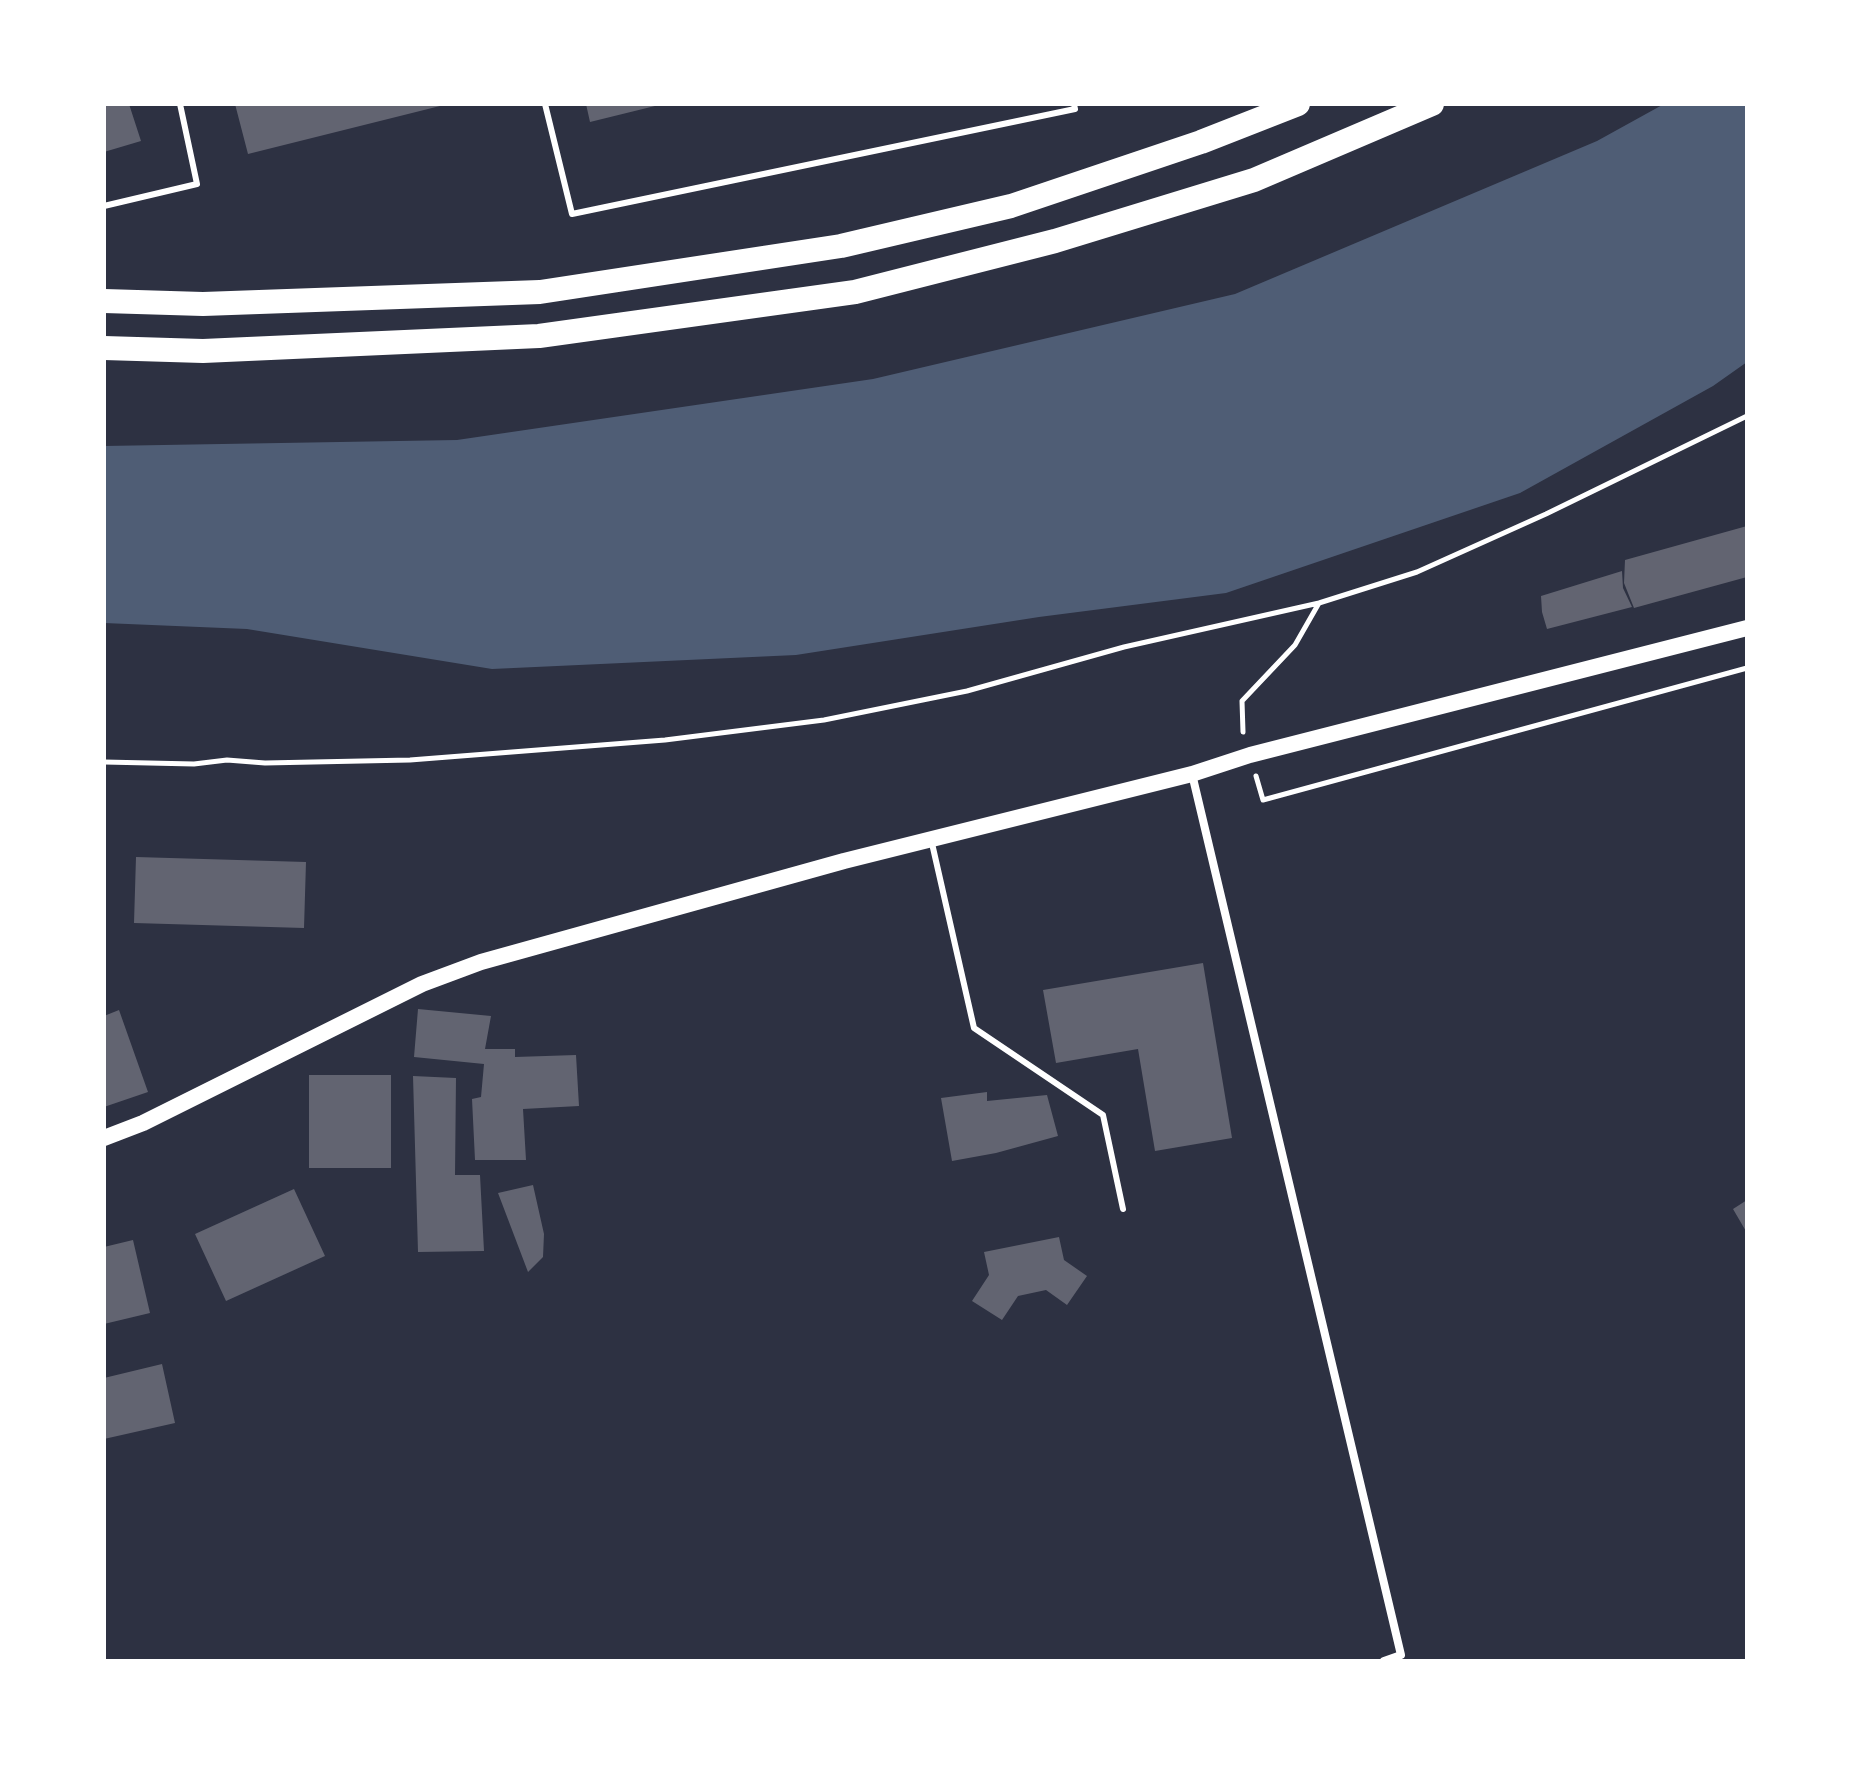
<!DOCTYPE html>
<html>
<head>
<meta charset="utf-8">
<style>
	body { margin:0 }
	#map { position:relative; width:1851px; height:1765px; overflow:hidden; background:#2d3142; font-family:"Open Sans",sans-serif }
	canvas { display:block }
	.frame { position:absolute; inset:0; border:106px solid #fff; pointer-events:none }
</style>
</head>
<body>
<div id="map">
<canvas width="1851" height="1765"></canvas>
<div class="frame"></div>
</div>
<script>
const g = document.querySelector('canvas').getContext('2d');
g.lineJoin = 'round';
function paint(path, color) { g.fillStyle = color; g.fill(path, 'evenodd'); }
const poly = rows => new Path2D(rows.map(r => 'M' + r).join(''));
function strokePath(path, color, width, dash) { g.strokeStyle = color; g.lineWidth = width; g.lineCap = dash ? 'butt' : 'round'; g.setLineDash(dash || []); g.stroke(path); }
paint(poly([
	[1664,104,1747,104,1747,362,1713,386,1520,493,1226,593,1039,617,796,655,492,669,247,629,104,623,104,446,457,440,873,379,1235,294,1597,141]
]), '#4f5d75');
paint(poly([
	[104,104,129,104,141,141,104,152],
	[235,104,443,104,444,105,248,154],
	[586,104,658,104,659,105,590,122],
	[1747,526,1747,577,1634,608,1624,583,1625,560],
	[1622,571,1623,588,1632,607,1547,629,1542,612,1541,596],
	[136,857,306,862,304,928,134,923],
	[1203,963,1232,1138,1155,1151,1138,1049,1056,1063,1043,990],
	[418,1009,491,1016,485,1049,515,1049,515,1057,576,1055,579,1106,523,1109,526,1160,475,1160,472,1099,481,1097,484,1064,414,1057],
	[119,1010,148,1092,104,1107,104,1016],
	[309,1075,391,1075,391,1168,309,1168],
	[413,1076,456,1078,455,1175,480,1175,484,1251,418,1252],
	[987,1092,987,1101,1047,1095,1058,1136,996,1153,952,1161,941,1098],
	[533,1185,544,1234,543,1257,528,1272,498,1193],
	[294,1189,325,1256,226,1301,195,1234],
	[1747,1200,1747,1233,1733,1209],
	[1059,1237,1064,1260,1087,1276,1067,1305,1046,1290,1018,1296,1002,1320,972,1301,989,1275,984,1252],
	[133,1240,150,1313,104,1324,104,1247],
	[162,1364,175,1423,104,1439,104,1378]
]), '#626471');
strokePath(poly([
	[1243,732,1242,701,1295,645,1319,603],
	[104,762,194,764,227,760,265,763,410,760,665,740,824,720,967,691,1124,647,1319,603,1417,572,1546,514,1747,416],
	[1256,776,1263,800,1747,668]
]), '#fff', 5);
strokePath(poly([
	[545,104,572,214,1075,109,1074,104],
	[104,206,197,184,180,104],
	[931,839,974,1028,1103,1115,1123,1209]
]), '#fff', 6);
strokePath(poly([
	[1192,774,1401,1655,1384,1661]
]), '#fff', 8);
strokePath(poly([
	[104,1138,143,1123,422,984,481,962,844,861,1192,774,1250,755,1747,628]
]), '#fff', 16);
strokePath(poly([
	[104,301,203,304,540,292,841,246,1011,206,1201,142,1298,104],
	[104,348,203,351,539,336,855,292,1055,241,1254,180,1432,104]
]), '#fff', 24);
</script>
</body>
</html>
